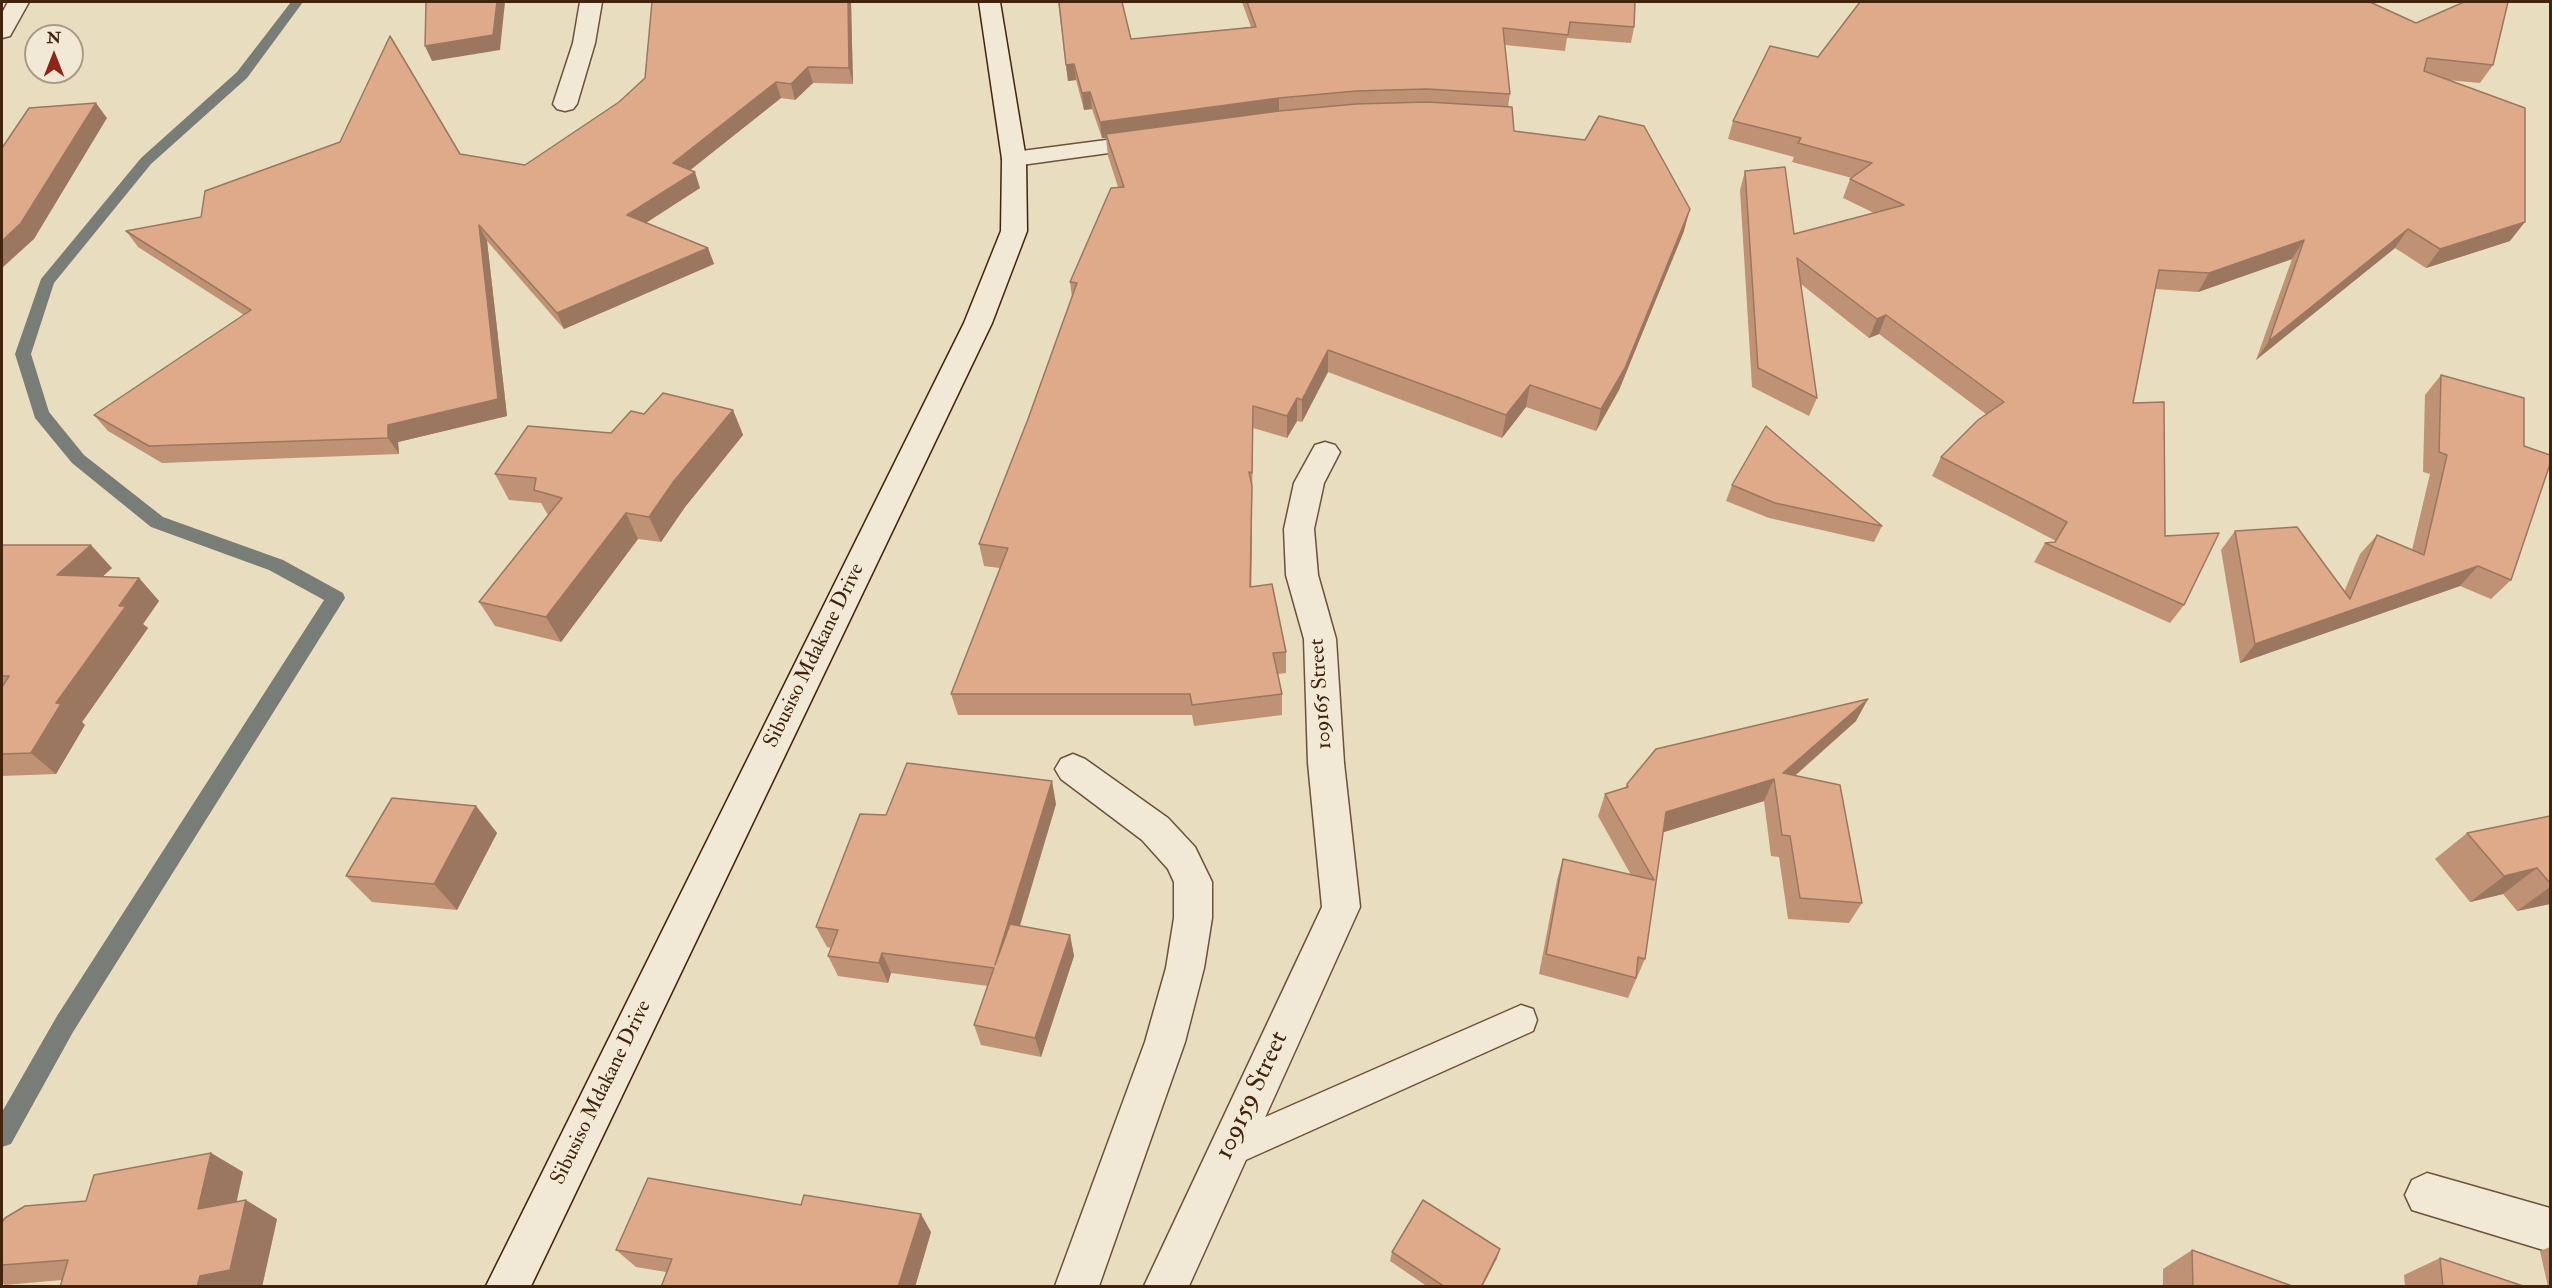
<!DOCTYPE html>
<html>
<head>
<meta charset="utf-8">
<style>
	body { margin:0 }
	#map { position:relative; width:2552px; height:1288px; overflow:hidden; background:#e9ddc0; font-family:"IM FELL Double Pica",serif }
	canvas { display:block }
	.frame { position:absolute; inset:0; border:3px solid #42240c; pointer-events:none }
	.north { position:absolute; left:24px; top:24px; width:60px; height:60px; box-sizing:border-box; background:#f1e9d6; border:2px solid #ab9a85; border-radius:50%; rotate:0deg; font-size:16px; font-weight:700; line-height:24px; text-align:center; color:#42240c }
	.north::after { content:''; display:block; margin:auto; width:21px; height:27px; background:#8f2418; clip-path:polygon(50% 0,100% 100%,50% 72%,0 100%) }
</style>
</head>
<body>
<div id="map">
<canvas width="2552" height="1288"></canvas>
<div class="frame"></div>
<div class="north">N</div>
</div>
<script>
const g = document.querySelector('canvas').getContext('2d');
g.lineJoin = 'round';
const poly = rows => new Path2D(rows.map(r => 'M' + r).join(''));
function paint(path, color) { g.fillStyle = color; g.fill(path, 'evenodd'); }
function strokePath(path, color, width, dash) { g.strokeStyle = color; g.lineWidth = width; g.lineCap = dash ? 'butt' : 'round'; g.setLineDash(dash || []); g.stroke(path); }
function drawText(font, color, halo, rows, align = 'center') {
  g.font = font + ' "IM FELL Double Pica",serif'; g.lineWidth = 4.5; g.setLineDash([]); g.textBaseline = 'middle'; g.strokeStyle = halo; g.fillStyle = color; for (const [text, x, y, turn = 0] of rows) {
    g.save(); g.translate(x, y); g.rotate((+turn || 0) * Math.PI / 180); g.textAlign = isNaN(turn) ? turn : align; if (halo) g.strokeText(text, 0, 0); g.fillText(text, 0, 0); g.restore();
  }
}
paint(poly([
	[291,2,303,2,247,78,151,164,54,283,31,354,49,412,84,455,163,517,283,560,343,593,345,598,73,1032,11,1144,2,1147,2,1112,57,1016,324,600,269,570,151,527,72,463,35,418,15,354,41,279,141,158,237,72,291,2]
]), '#797d77');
const lane = poly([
	[1521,1005,1533,1009,1537,1020,1533,1031,1239,1163,1227,1168,1215,1163,1210,1151,1215,1139,1521,1005]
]);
const street = poly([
	[8,2,29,2,10,36,2,38,2,13,8,2],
	[580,2,602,2,595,43,577,104,573,109,565,111,557,109,553,104,573,43,580,2],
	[1152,134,1160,136,1164,141,1160,146,1014,166,1005,164,1002,159,1005,154,1014,152,1152,134],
	[1325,442,1335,445,1340,452,1324,483,1314,529,1318,575,1336,639,1344,763,1360,907,1189,1286,1144,1286,1322,907,1308,763,1304,639,1286,575,1284,529,1294,483,1315,445,1325,442],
	[1073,754,1085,759,1168,818,1195,847,1212,882,1212,918,1204,968,1185,1042,1099,1286,1055,1286,1145,1042,1166,968,1174,918,1174,882,1168,869,1142,840,1061,779,1055,769,1061,759,1073,754],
	[2427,1173,2550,1208,2550,1252,2412,1210,2405,1195,2412,1180,2427,1173]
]);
const secondary = poly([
	[979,2,1000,2,1026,159,1027,231,992,323,531,1286,486,1286,964,323,1001,231,1002,159,979,2]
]);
strokePath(lane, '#6c5239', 3);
strokePath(street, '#6c5239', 3);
strokePath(secondary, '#42240c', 3);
paint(lane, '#f1e9d6');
paint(street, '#f1e9d6');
paint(secondary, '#f1e9d6');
paint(poly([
	[652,2,851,2,853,84,813,83,795,100,781,98,690,170,700,188,646,223,708,248,714,264,564,329,487,241,507,416,398,442,399,454,162,463,108,431,94,415,244,315,138,247,126,231,201,217,460,154,525,165,619,102,645,78],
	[1058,2,1131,39,1251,27,1242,2,1635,2,1634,27,1631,43,1567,38,1565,51,1505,45,1510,94,1508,107,1514,131,1684,231,1619,390,1596,431,1526,407,1502,438,1328,372,1302,422,1297,421,1287,438,1253,428,1251,587,1286,652,1286,673,1278,674,1282,694,1282,715,1194,726,1192,715,958,715,951,694,1000,568,984,566,979,544,1028,419,1072,297,1070,282,1118,187,1108,156,1106,138,1102,138,1092,109,1084,110,1076,80,1068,81],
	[2370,2,2493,65,2480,83,2447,80,2510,241,2426,268,2395,248,2256,360,2292,259,2198,292,2155,289,2133,403,2165,536,2184,605,2170,623,2034,562,2045,543,2055,542,2056,541,1932,476,1941,457,1986,414,1879,334,1869,338,1801,284,1817,398,1809,416,1752,387,1740,190,1745,171,1794,234,1874,213,1843,198,1850,179,1852,178,1792,162,1794,157,1728,139,1733,121],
	[2441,375,2511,580,2491,599,2460,586,2240,663,2221,550,2235,531,2344,592,2360,554,2377,535,2412,550,2430,474,2423,472,2425,395],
	[733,410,743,435,685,507,661,542,638,539,561,642,495,626,479,602,548,515,541,503,509,500,495,474,611,433,644,414],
	[2,484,3,545,112,568,102,577,139,578,159,601,143,624,148,628,82,722,85,725,56,774,2,776],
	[1732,485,1882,526,1874,542,1769,518,1726,501],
	[1856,721,1795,776,1862,903,1849,923,1788,919,1779,857,1771,856,1764,801,1663,832,1645,959,1628,998,1539,974,1557,880,1563,859,1631,875,1598,816,1605,794,1625,788,1627,784],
	[1056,804,1020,926,1070,935,1074,956,1041,1057,981,1045,974,1025,988,986,891,973,888,983,838,976,828,956,831,948,827,947,816,927,886,815],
	[476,806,497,833,457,910,372,902,346,876],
	[2550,816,2550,904,2517,911,2503,894,2470,902,2435,859,2467,833],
	[211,1153,243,1172,236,1202,277,1219,262,1287,60,1287,62,1280,5,1285,2,1283,2,1222,86,1201],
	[931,1232,915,1287,661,1287,666,1272,636,1267,616,1250],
	[2550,1247,2550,1287,2548,1287,2540,1251],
	[2192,1250,2295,1287,2163,1287,2163,1269],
	[1392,1252,1497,1258,1482,1287,1428,1287,1390,1261],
	[2440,1258,2526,1287,2405,1287,2404,1275]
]), '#bf9276');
paint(poly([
	[497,2,505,2,500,50,432,61,425,46],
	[848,2,851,2,853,84,849,68],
	[1074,64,1076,80,1068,81,1066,65],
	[808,67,813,83,795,100,791,84],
	[776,82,781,98,679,179,673,163],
	[1090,92,1092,109,1084,110,1082,93],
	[1279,98,1279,115,1106,134,1106,138,1102,138,1100,122],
	[96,103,107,118,34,239,2,268,2,241],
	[695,172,700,188,633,231,627,215],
	[1690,209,1684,231,1619,390,1596,431,1601,409],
	[2525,222,2510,241,2426,268,2440,249],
	[479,225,487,241,507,416,398,442,399,454,388,438,388,425],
	[2408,229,2395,248,2256,360,2269,341],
	[2304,240,2292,259,2198,292,2209,273],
	[708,248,714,264,564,329,557,313],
	[1886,315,1879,334,1869,338,1877,319],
	[1328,350,1328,372,1302,422,1302,400],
	[1530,385,1526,407,1502,438,1506,415],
	[1297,398,1297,421,1287,438,1287,416],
	[733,410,743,435,685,507,661,542,649,517,674,481],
	[2,484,2,485,3,568,2,566],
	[1252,486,1252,508,1251,608,1250,587],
	[626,513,638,539,561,642,546,617],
	[91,545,112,568,79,598,57,575],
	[2478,566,2460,586,2240,663,2255,644],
	[139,578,159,601,143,624,148,628,82,722,85,725,56,774,31,753,56,703,119,606],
	[1868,699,1856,721,1776,792,1783,773],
	[1774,779,1764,801,1658,834,1666,812],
	[1052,781,1056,804,1002,985,995,965],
	[476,806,497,833,457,910,434,884],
	[2537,868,2503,894,2470,902,2504,876],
	[2550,887,2550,904,2517,911],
	[1070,935,1074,956,1041,1057,1035,1038],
	[882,953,891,973,888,983,879,963],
	[211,1153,243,1172,231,1228,198,1209],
	[246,1200,277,1219,262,1287,197,1287,200,1276],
	[921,1214,931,1232,915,1287,898,1287],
	[1500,1249,1497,1258,1482,1287,1481,1287]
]), '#9b7760');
const building = poly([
	[426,2,497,2,493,35,425,46,426,2],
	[652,2,848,2,849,68,808,67,791,84,776,82,673,163,695,172,627,215,708,248,557,313,479,225,498,399,388,425,388,438,149,446,94,415,251,310,126,231,201,217,205,191,340,142,390,36,460,154,525,165,619,102,645,78,652,2],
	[1059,2,1122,2,1131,39,1256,27,1247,2,1635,2,1634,27,1570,22,1568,35,1503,28,1510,94,1427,89,1356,91,1279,98,1100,122,1090,92,1082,93,1074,64,1066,65,1059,2],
	[1860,2,2370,2,2416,23,2464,2,2508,2,2493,65,2427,58,2424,71,2525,108,2525,222,2440,249,2408,229,2269,341,2304,240,2209,273,2159,270,2133,403,2164,402,2165,536,2219,533,2184,605,2045,543,2055,542,2067,522,1941,457,1978,420,2004,402,1886,315,1877,319,1797,258,1817,398,1758,368,1745,171,1785,167,1794,234,1904,205,1850,179,1872,163,1798,143,1801,138,1733,121,1770,46,1818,57,1860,2],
	[1427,102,1512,107,1514,131,1585,140,1599,116,1644,126,1690,209,1625,368,1601,409,1530,385,1506,415,1328,350,1302,400,1297,398,1287,416,1253,406,1252,473,1249,472,1252,486,1250,587,1272,584,1286,652,1273,653,1282,694,1192,705,1190,694,951,694,1008,548,979,544,1028,419,1077,283,1070,282,1111,188,1124,187,1106,134,1279,111,1356,104,1427,102],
	[96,103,21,223,2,241,2,148,29,108,96,103],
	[2441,375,2524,398,2524,446,2550,455,2550,464,2511,580,2478,566,2255,644,2235,531,2297,527,2350,599,2377,535,2424,555,2447,455,2439,452,2441,375],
	[663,393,733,410,674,481,649,517,626,513,546,617,479,602,562,498,534,490,536,478,495,474,528,426,611,433,631,411,644,414,663,393],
	[1766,426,1882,526,1775,503,1732,485,1766,426],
	[2,545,91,545,57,575,139,578,119,606,126,606,56,703,61,704,31,753,2,754,2,687,9,676,2,676,2,545],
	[1868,699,1783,773,1840,785,1862,903,1800,898,1790,836,1782,835,1774,779,1666,812,1645,959,1638,957,1636,978,1546,954,1563,859,1654,880,1605,794,1628,787,1627,784,1656,749,1868,699],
	[907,763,1052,781,995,965,1010,924,1070,935,1035,1038,974,1025,994,968,882,953,879,963,828,956,838,930,816,927,860,814,886,815,907,763],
	[392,798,476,806,434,884,346,876,392,798],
	[2550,816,2550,883,2537,868,2504,876,2467,833,2550,816],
	[211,1153,198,1209,246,1200,230,1270,200,1276,197,1287,60,1287,68,1260,2,1265,2,1222,5,1218,25,1206,86,1201,94,1175,211,1153],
	[648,1178,801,1205,804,1195,921,1214,898,1287,661,1287,672,1259,616,1250,648,1178],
	[1423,1200,1500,1249,1481,1287,1445,1287,1392,1252,1423,1200],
	[2192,1250,2295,1287,2193,1287,2192,1250],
	[2440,1258,2526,1287,2443,1287,2440,1258]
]);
paint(building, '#deaa89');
strokePath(building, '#9b7760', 1.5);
drawText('21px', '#42240c', '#f1e9d6', [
	["Sibusiso Mdakane Drive",815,656,-64],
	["109165 Street",1322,694,-94],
	["Sibusiso Mdakane Drive",602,1093,-64]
]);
drawText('26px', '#42240c', '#f1e9d6', [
	["109159 Street",1253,1096,-65]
]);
</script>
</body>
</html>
